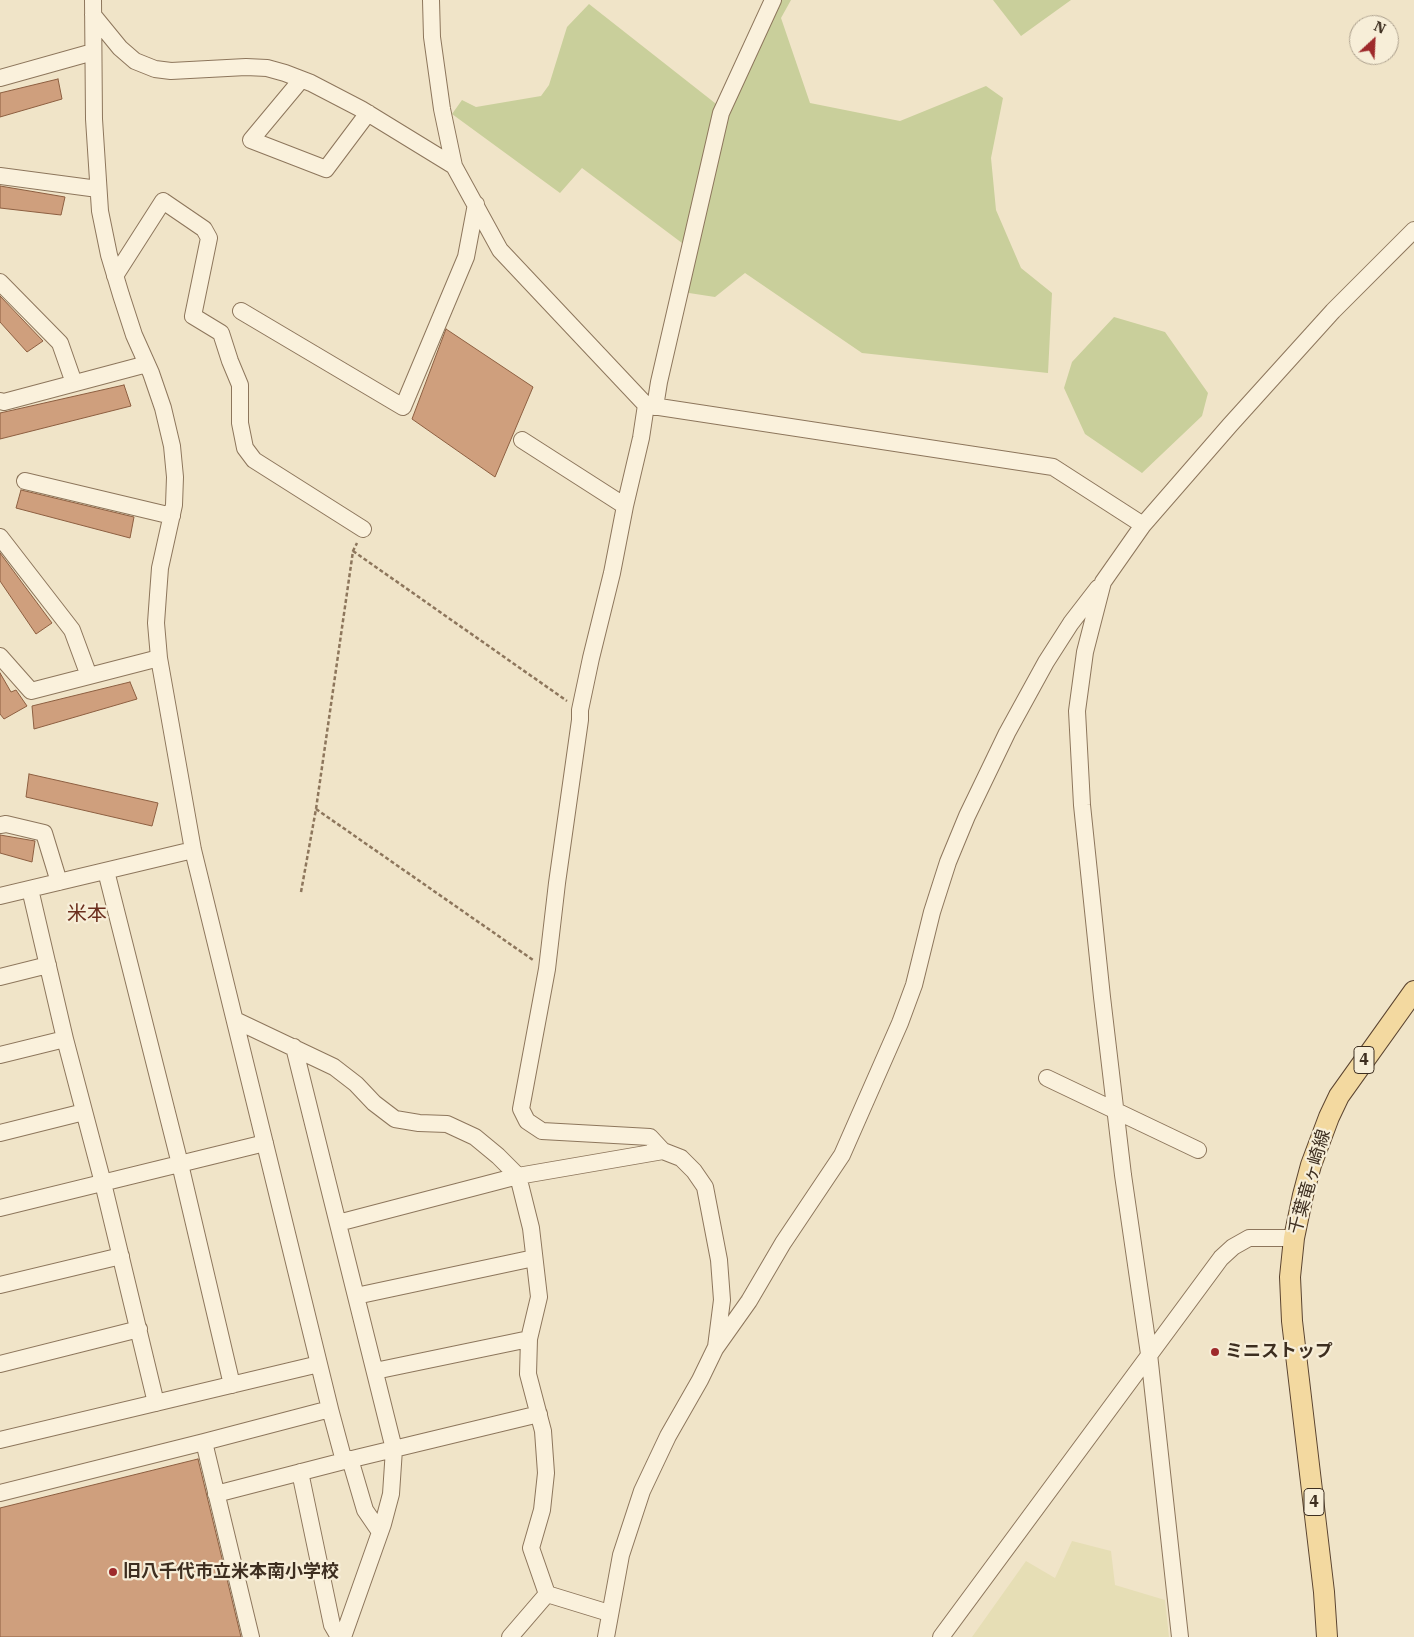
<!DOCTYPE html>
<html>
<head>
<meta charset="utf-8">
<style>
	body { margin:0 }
	#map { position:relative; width:1414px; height:1637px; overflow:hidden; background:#f0e4c8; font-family:"IBM Plex Serif",serif }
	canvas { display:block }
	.north { position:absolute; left:1349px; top:15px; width:50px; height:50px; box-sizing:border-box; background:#f7eed8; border:1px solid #ada18e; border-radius:50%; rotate:25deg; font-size:14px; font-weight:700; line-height:20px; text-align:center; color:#3d2e20 }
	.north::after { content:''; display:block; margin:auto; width:18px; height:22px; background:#9e2a2b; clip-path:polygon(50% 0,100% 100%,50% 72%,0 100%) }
</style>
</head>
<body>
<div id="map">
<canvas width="1414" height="1637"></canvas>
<div class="north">N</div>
</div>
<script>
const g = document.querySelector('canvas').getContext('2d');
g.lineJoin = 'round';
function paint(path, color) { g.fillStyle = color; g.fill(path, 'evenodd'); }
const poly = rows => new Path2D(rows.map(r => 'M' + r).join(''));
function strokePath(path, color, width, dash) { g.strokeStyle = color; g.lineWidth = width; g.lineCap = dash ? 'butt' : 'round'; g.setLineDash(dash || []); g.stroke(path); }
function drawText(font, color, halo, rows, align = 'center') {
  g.font = font + ' "IBM Plex Serif","Noto Sans JP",serif'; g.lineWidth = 4.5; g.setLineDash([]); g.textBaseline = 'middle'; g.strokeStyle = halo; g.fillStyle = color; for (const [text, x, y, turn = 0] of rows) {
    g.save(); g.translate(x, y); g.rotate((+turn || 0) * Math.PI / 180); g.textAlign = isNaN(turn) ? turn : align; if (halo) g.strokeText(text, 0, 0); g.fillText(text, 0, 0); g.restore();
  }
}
paint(poly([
	[1072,1541,1111,1551,1115,1585,1165,1600,1169,1637,972,1637,1026,1561,1055,1578]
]), '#e6deb5');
paint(poly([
	[768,0,791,0,781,18,810,103,900,121,986,86,1003,98,991,158,996,210,1021,268,1052,293,1048,373,862,353,745,273,715,297,689,293,677,276,686,246,582,168,560,193,452,114,462,100,476,107,541,96,549,85,567,27,589,4,720,107],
	[993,0,1071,0,1021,36],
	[1114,317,1165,332,1208,393,1202,416,1142,473,1085,434,1064,388,1072,362]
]), '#c9cf9b');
const building = poly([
	[58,79,62,99,0,117,0,93,58,79],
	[0,186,65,197,61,215,0,208,0,186],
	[0,296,43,341,27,352,0,322,0,296],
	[446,329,533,387,495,477,412,419,446,329],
	[124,385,131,406,0,439,0,413,124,385],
	[21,490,134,517,130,538,16,508,21,490],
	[0,553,52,623,36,634,0,581,0,553],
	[0,673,11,692,16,690,27,706,4,719,0,714,0,673],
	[130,682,137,699,34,729,32,706,130,682],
	[29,774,158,803,152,826,26,797,29,774],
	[0,835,35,841,32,862,0,853,0,835],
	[198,1459,241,1637,0,1637,0,1508,198,1459]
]);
paint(building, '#cf9f7d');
strokePath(building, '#8d5f41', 1);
const minor = poly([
	[431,0,432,37,442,109,454,166,500,250,646,405,1053,467,1143,525],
	[93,15,120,48,135,61,155,69,171,71,246,67,267,68,285,73,311,83,361,109,454,166],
	[0,78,93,52],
	[301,80,251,140,326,169,368,113],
	[0,176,98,189],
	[115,276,163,201,204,229,209,238,193,316,221,333,230,361,240,385,240,423,245,448,254,460,363,529],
	[0,282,60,343,74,383],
	[241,311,403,407,466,257,476,204],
	[0,401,4,402,147,364],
	[646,405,641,438,625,506,612,573,591,658,580,710,580,720,557,883,547,969,521,1109,527,1121,542,1131,650,1137,663,1151],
	[655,407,659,382,721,113,773,0],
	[522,440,625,506],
	[25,481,172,516],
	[0,537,72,630,89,676],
	[0,656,31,691,159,658],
	[0,825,6,824,44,833,59,882],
	[106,871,180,1164,232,1385],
	[30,889,65,1039,103,1183,156,1403],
	[0,896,193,850],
	[0,977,48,965],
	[235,1020,334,1067,356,1084,374,1103,395,1119,419,1123,447,1124,475,1137,498,1156,518,1176,531,1228,539,1297,529,1339,528,1374,543,1431,546,1473,542,1510,531,1548,547,1594,609,1613],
	[294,1047,394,1449,391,1494,383,1524,343,1637],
	[0,1055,65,1039],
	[1047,1078,1198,1150],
	[0,1133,84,1112],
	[0,1208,265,1143],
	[338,1223,518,1176,663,1151,681,1158,694,1171,705,1187,719,1260,722,1300,716,1347],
	[0,1285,121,1256],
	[356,1296,534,1258],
	[0,1364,139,1329],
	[375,1371,529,1339],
	[330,1409,344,1461],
	[0,1440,319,1364],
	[204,1442,251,1637],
	[350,1459,365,1510,380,1532],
	[300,1472,332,1625,339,1637],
	[0,1493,204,1442,330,1409,193,850,159,658,156,623,158,595,160,568,174,505,175,477,172,446,163,408,151,373,134,335,121,295,109,255,100,211,94,119,93,0],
	[216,1494,344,1461,539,1414],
	[510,1637,547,1594],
	[606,1637,621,1555,642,1491,668,1436,700,1380,715,1349,749,1301,783,1243,842,1155,900,1023,914,985,932,912,948,862,967,816,1007,733,1046,662,1071,623,1098,588],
	[941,1637,1221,1258,1233,1247,1249,1238,1294,1238],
	[1180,1637,1149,1354,1123,1175,1102,997,1082,805,1077,711,1085,652,1103,582,1143,525,1230,425,1333,311,1414,230]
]);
const major = poly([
	[1327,1637,1324,1592,1292,1321,1290,1277,1294,1238,1303,1195,1311,1165,1329,1117,1339,1096,1414,991]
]);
strokePath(minor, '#8d765c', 18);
strokePath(major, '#5b4430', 22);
strokePath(poly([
	[353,551,567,701],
	[316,809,533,960],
	[301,892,316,809,353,551,357,543]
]), '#8d765c', 2.5, [4, 2.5]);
strokePath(minor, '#faf1dc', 16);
strokePath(major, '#f3d9a0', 20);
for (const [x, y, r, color] of [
	[1215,1352,5,"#9e2a2b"],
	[113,1572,5,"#9e2a2b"]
]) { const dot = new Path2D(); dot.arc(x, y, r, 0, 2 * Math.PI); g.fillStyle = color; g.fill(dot); strokePath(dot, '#f7eed8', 2); }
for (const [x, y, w] of [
	[1364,1060,20],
	[1314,1502,20]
]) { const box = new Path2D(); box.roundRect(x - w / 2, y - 13.5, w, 27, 4); g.fillStyle = '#f7eed8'; g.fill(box); strokePath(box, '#3d2e20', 1); }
drawText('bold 16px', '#3d2e20', null, [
	["4",1364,1060],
	["4",1314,1502]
]);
drawText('18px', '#3d2e20', '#f7eed8', [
	["千葉竜ヶ崎線",1310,1182,-74]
]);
drawText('bold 18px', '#3d2e20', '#f7eed8', [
	["ミニストップ",1225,1352],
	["旧八千代市立米本南小学校",123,1572]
], 'left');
drawText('20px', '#6b2e1e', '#f7eed8', [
	["米本",87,914]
]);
</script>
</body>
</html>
